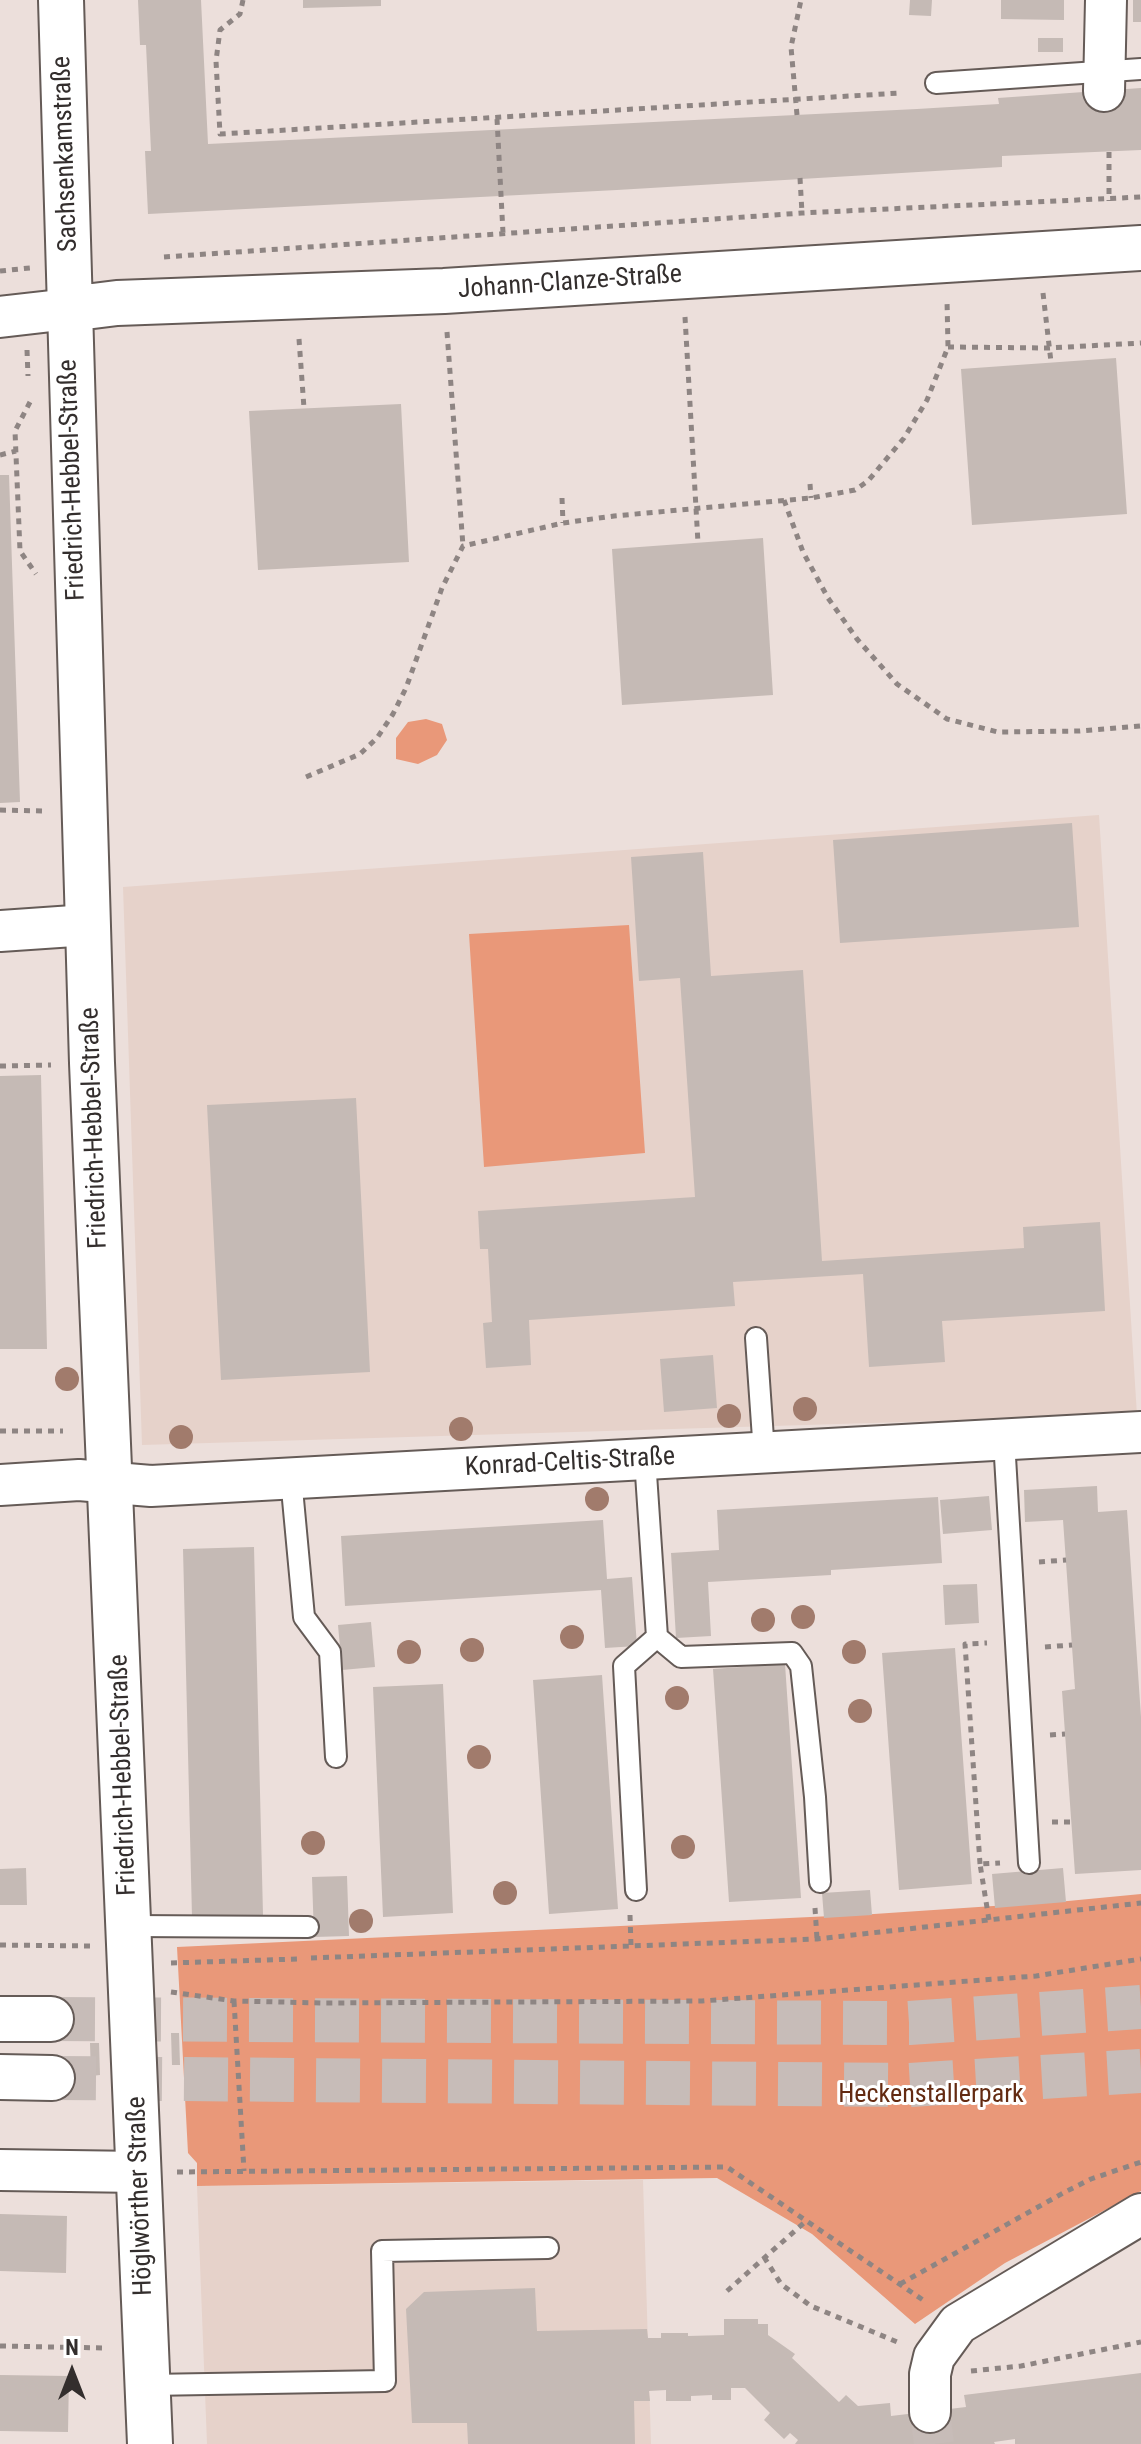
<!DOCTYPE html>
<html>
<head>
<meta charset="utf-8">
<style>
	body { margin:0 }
	#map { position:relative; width:1141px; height:2444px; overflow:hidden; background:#ecdfdb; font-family:"Roboto Condensed",sans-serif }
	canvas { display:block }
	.north { position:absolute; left:32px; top:2332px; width:80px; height:80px; -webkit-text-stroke:6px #fff; paint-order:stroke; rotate:0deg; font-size:22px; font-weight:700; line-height:32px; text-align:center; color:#332e2d }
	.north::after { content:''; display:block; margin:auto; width:28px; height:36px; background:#332e2d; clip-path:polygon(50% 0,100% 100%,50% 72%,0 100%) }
</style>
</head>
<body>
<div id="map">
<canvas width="1141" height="2444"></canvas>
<div class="north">N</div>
</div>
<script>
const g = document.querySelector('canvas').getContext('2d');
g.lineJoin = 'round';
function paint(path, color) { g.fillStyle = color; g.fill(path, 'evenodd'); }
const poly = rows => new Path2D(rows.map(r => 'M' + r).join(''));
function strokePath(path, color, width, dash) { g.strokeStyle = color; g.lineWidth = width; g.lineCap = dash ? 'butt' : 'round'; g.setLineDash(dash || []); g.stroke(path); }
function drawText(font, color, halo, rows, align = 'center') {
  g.font = font + ' "Roboto Condensed",sans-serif'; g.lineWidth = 6; g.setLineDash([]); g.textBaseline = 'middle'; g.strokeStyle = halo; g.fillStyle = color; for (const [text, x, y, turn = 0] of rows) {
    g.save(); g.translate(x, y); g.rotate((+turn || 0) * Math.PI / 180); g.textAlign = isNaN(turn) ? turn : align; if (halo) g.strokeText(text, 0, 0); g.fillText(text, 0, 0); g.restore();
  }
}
paint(poly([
	[1099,815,1137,1415,142,1445,123,887],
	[643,2180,651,2444,207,2444,197,2186]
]), '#e6d2ca');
paint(poly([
	[426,719,442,724,447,740,437,755,418,764,396,759,396,738,408,722],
	[629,925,645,1153,484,1167,469,934],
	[1141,1894,1141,2191,1005,2263,915,2324,812,2234,717,2178,197,2186,197,2163,188,2153,177,1947,874,1914,1068,1901]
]), '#e99879');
paint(poly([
	[138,0,201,0,208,144,917,109,999,104,998,98,1141,88,1141,150,1002,156,1002,167,617,190,148,214,145,151,151,151,146,45,140,45],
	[303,0,381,0,381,6,303,8],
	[910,0,932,0,931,16,909,15],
	[1001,0,1064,0,1064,20,1001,19],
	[1133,0,1141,0,1141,22,1133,22],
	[1038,38,1063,38,1063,52,1038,52],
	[1116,358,1127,514,972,525,961,369],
	[401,404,409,562,258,570,249,411],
	[0,475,9,475,20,802,0,803],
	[763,538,773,695,622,705,612,549],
	[1072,823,1079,927,840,943,833,840],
	[703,852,711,976,803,970,822,1261,1024,1248,1023,1227,1100,1222,1105,1311,942,1321,945,1362,869,1367,863,1274,733,1282,735,1306,529,1320,531,1365,486,1368,483,1323,492,1322,488,1249,480,1249,478,1211,695,1197,680,978,639,981,631,857],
	[41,1075,47,1349,0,1349,0,1076],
	[356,1098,370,1372,221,1380,207,1105],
	[713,1355,717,1408,664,1412,660,1359],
	[1097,1486,1098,1512,1127,1510,1141,1717,1141,1870,1075,1874,1062,1691,1075,1689,1063,1520,1025,1522,1024,1490],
	[989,1496,992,1530,943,1534,940,1500],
	[938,1497,942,1563,831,1570,831,1575,708,1582,711,1636,676,1638,671,1553,719,1550,717,1510],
	[603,1520,607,1579,632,1577,637,1646,605,1648,601,1590,345,1606,341,1536],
	[254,1547,263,1915,192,1917,183,1549],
	[977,1584,979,1623,945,1625,943,1585],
	[371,1622,375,1667,342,1670,338,1625],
	[955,1648,972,1884,899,1890,882,1653],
	[785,1664,801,1898,729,1902,713,1669],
	[602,1675,618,1909,549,1914,533,1680],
	[443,1684,453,1913,383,1917,373,1687],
	[26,1868,27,1905,0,1905,0,1869],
	[1063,1868,1066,1902,995,1908,992,1874],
	[347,1876,349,1936,314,1937,312,1877],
	[870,1890,872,1915,824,1918,822,1893],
	[171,2033,179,2033,180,2065,172,2065],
	[90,2043,99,2043,100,2075,91,2076],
	[0,2214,67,2216,66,2273,0,2271],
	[535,2288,537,2331,647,2329,648,2338,661,2338,661,2333,688,2333,688,2336,724,2335,724,2319,758,2319,758,2324,768,2324,768,2335,795,2354,792,2358,839,2402,846,2395,858,2406,890,2403,891,2416,966,2407,964,2395,1141,2373,1141,2444,1015,2444,1015,2439,994,2442,995,2444,795,2444,798,2440,790,2433,784,2439,764,2420,770,2413,745,2388,731,2388,731,2400,712,2400,712,2395,691,2396,691,2401,666,2401,666,2390,649,2391,650,2401,634,2401,635,2444,468,2444,467,2423,412,2423,406,2309,424,2292],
	[0,2375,69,2376,68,2432,0,2431]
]), '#c5bab5');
strokePath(poly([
	[930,2412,934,2444]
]), '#c7bcb8', 40, [40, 20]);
strokePath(poly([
	[51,2019,909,2023,1141,2007],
	[52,2078,909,2085,1141,2071]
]), '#c7bcb8', 44, [44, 22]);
const lane = poly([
	[936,83,1141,69],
	[756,1338,764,1453],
	[1004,1440,1029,1863],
	[291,1478,304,1617,330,1652,336,1757],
	[657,1637,681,1657,792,1653,801,1666,815,1797,820,1882],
	[636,1890,624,1666,657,1637,645,1459],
	[130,1926,308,1927],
	[149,2385,385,2381,382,2251,548,2248]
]);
const street = poly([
	[1104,91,1106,0],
	[0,317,69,309],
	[0,931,88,925],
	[0,1485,79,1480,151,1486,1141,1432],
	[0,2170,140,2172],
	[930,2412,930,2374,934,2357,958,2324,1141,2214]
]);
const secondary = poly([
	[61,0,92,1063,150,2444],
	[69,309,117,303,444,291,1141,248]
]);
const highway = poly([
	[0,2019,51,2019],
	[0,2077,52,2078]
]);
strokePath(lane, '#655b57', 24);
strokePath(street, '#655b57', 44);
strokePath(secondary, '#655b57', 48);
strokePath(highway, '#655b57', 48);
strokePath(poly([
	[243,0,240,14,220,30,216,61,220,134,900,93],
	[797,115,791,47,801,0],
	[497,119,503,233],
	[1109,152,1109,201],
	[800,178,802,213],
	[164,257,802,213,1141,197],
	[0,271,30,268],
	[1043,293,1051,362],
	[685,317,698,543],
	[447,332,463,546],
	[299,339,304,408],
	[948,347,1049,348,1141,343],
	[27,350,28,376],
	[30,402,15,431,20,551,36,574],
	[0,455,16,451],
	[810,484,811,498],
	[562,498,563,523],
	[784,500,803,552,828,598,857,639,897,684,947,719,998,732,1080,731,1141,726],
	[306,777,360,754,377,738,393,714,406,688,442,588,463,546,563,523,614,516,811,498,855,490,868,481,904,438,927,400,948,347,947,300],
	[0,810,47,811],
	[0,1066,51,1065],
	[0,1431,63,1431],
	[1039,1562,1066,1560],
	[1045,1647,1072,1645],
	[1050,1735,1065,1734],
	[1052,1822,1071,1822],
	[980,1864,965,1644,987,1643],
	[815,1908,817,1939],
	[630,1915,631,1946],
	[989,1920,980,1864,1000,1863],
	[0,1945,91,1946],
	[311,1958,817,1939,1141,1903],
	[171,1963,297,1959],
	[171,1992,234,2001,324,2003,702,2001,1036,1976,1141,1959],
	[234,2001,244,2171],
	[177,2172,727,2167,926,2302],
	[764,2257,781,2284,811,2306,902,2344],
	[900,2284,1065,2192,1091,2179,1141,2162],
	[727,2291,806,2221],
	[0,2346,105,2348],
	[971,2371,1021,2366,1141,2342]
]), '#8e8583', 5, [6, 6]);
strokePath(lane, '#fff', 20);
strokePath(street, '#fff', 40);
strokePath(secondary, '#fff', 44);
strokePath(highway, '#fff', 44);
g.fillStyle = '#a17b6c';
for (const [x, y] of [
	[67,1379],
	[805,1409],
	[729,1416],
	[461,1429],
	[181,1437],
	[597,1499],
	[803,1617],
	[763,1620],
	[572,1637],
	[472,1650],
	[409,1652],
	[854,1652],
	[677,1698],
	[860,1711],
	[479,1757],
	[313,1843],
	[683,1847],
	[505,1893],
	[361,1921]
]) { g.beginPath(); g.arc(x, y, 12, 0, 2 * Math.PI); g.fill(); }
drawText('26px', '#332e2d', '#fff', [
	["Sachsenkamstraße",66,154,-92],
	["Johann-Clanze-Straße",570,283,-4],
	["Friedrich-Hebbel-Straße",73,480,-92],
	["Friedrich-Hebbel-Straße",95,1128,-92],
	["Konrad-Celtis-Straße",570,1463,-3],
	["Friedrich-Hebbel-Straße",124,1775,-92],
	["Höglwörther Straße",141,2196,-92]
]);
drawText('26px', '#632a11', '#fff', [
	["Heckenstallerpark",931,2095]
]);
</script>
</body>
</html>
